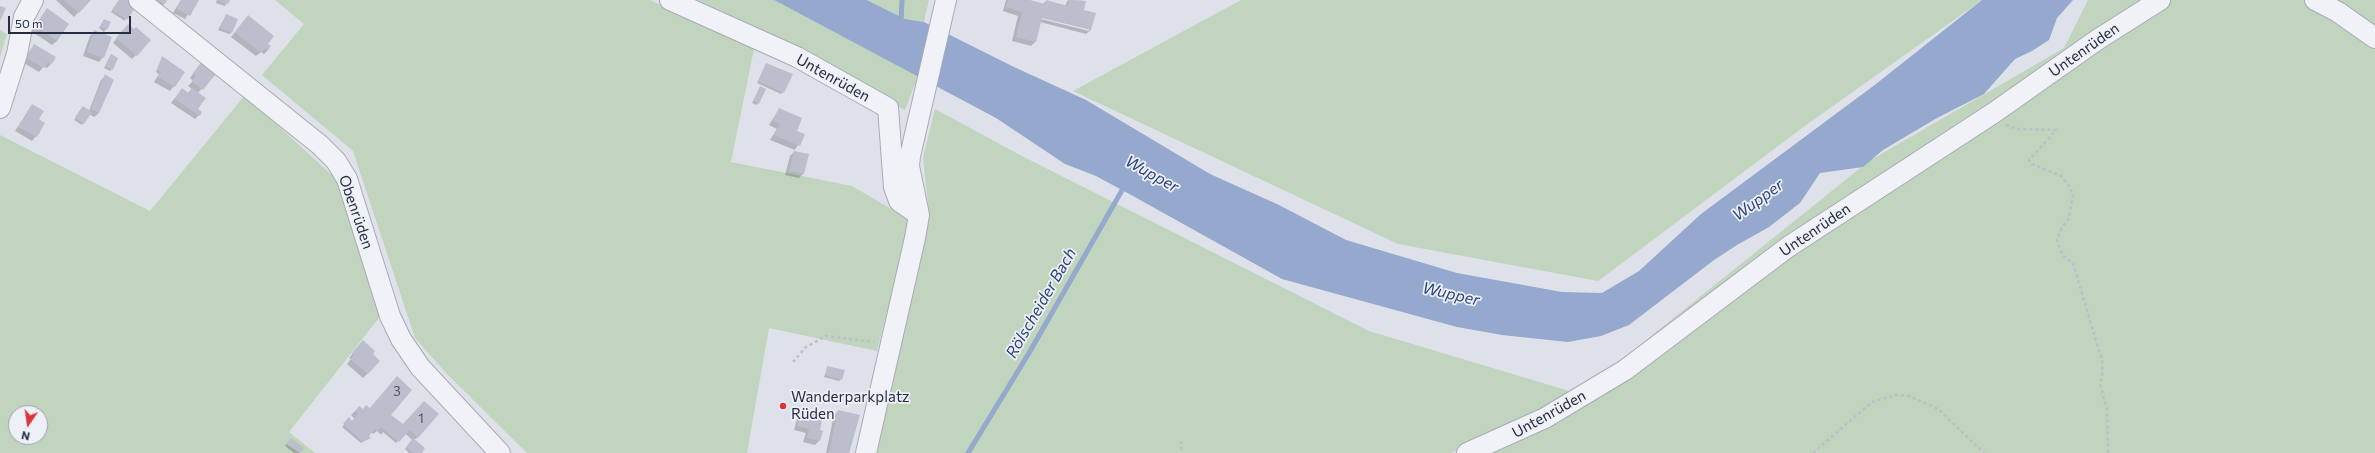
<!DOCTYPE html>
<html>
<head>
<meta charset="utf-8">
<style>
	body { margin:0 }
	#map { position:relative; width:2375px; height:453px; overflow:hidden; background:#dee1e9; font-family:Commissioner,sans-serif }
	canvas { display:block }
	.north { position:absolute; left:8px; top:405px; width:40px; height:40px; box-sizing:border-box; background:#eef0f7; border:1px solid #9ea2af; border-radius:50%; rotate:193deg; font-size:11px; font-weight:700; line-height:16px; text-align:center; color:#262c42 }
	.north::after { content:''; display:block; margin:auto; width:14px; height:18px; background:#db3637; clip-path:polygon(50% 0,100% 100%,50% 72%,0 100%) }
	.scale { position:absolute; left:8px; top:16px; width:123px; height:18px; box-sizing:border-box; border:2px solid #262c42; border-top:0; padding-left:5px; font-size:12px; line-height:14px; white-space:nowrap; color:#262c42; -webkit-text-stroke:3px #eef0f7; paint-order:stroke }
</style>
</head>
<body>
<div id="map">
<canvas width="2375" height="453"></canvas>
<div class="north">N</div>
<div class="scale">50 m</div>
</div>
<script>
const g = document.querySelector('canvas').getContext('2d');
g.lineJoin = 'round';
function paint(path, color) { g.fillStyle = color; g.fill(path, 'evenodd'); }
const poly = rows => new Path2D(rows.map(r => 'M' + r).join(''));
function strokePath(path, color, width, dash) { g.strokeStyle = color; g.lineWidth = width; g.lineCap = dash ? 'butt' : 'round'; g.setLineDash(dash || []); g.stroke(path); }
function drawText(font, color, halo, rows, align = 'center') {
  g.font = font + ' Commissioner,sans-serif'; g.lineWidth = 3.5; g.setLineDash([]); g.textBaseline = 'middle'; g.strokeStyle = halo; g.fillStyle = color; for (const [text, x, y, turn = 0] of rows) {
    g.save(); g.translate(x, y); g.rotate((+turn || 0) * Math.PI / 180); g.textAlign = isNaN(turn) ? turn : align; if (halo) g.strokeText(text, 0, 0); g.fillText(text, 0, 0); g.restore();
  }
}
paint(poly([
	[275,0,650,0,754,49,731,162,852,186,905,217,910,222,877,351,769,328,747,453,527,453,447,374,415,338,353,151,262,75,304,24],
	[687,0,774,0,918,76,905,110],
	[867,0,929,0,924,22,905,19],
	[1241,0,1982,0,1802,128,1598,281,1398,244,1073,91],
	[2088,0,2375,0,2375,453,1481,453,1506,430,1451,453,873,453,929,212,923,158,935,109,1020,155,1369,331,1576,393,1640,345,1869,161,2064,48],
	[0,30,7,34,0,57],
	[245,95,337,180,382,314,289,432,315,453,0,453,0,135,150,211],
	[16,413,40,413,40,437,16,437]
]), '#c1d4be');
paint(poly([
	[774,0,867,0,905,19,924,22,1014,67,1086,100,1210,174,1279,205,1346,240,1457,273,1562,292,1602,293,1639,271,1701,214,1876,84,1982,0,2073,0,2057,18,2049,40,2032,51,2015,59,1984,94,1937,118,1883,150,1863,167,1820,173,1800,203,1769,227,1737,245,1714,260,1629,325,1601,336,1568,342,1502,335,1457,327,1282,279,1133,196,1096,176,1065,164,996,118]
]), '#95a8cd');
paint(poly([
	[56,0,89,0,74,17],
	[119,0,128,0,125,21,111,12],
	[150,0,166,0,163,5],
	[181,0,197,0,185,19,173,13],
	[217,0,228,0,225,6,216,3],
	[1006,0,1026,0,1043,4,1046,1,1065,6,1068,0,1085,1,1083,11,1091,30,1086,34,1040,22,1035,42,1031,46,1012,41,1018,16,1003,11],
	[1037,16,1089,29,1089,31,1037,18],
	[47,10,57,41,52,45,31,31],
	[226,15,231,33,229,34,218,30],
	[244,21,267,44,268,50,264,54,261,52,256,56,231,37],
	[103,22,110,23,104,32,99,28],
	[124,29,136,55,132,59,113,43],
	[94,32,103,57,99,62,83,56,90,36],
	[34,45,51,64,47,68,44,66,39,72,22,62],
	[109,58,112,69,110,71,104,68],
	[162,58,174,86,170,91,154,82,159,74,156,72],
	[200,64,218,71,198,93,197,109,199,115,195,119,171,103,182,89,188,93,192,89,188,86,193,81,190,78],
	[767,64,783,92,781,94,757,83],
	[105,76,99,113,94,117,89,114,82,125,74,120,81,109,89,111,101,80],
	[759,89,758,103,757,105,752,103],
	[32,105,38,119,36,136,32,141,15,131],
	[779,109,796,131,804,134,795,150,770,140,777,129,769,125],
	[794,152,808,155,803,174,799,178,785,175,790,156],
	[359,346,368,373,363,378,347,364,351,359,349,358],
	[828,367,841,379,839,381,824,377],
	[420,406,418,437,414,440,421,453,409,453,405,449,412,440,405,433,396,443,383,432,381,435,377,431,373,434,371,432,367,436,368,439,361,443,342,427,349,419,352,422,355,419,351,415,359,407,362,410,370,409,389,415,403,425],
	[802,411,818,431,819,441,815,445,803,442,806,433,794,430,798,415],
	[839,411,859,416,849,453,826,453,834,415],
	[289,441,303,448,299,453,294,453,285,446]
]), '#0003');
strokePath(poly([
	[901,23,902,0],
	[968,453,1029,353,1125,185]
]), '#95a8cd', 5);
paint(poly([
	[64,0,91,0,79,13],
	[119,0,130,0,137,5,127,20,112,10],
	[156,0,167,0,165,4],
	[181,0,199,0,190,16,177,9],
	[215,0,230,0,228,4],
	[1008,0,1030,0,1045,4,1046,0,1068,6,1069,0,1086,1,1084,10,1096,13,1091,30,1042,18,1036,42,1016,37,1022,12,1006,7],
	[0,6,6,8,0,21],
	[47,8,69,24,57,41,35,26],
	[226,14,238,19,232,33,220,28],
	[248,15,274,36,268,44,271,46,268,50,265,48,261,53,235,32],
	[104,19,111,22,107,30,100,26],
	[128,24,134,29,136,27,151,40,137,56,116,38],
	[94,30,112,37,104,58,87,52],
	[34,44,56,57,52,64,48,62,44,68,26,58],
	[111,54,118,58,113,70,105,66],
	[162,56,185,72,175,87,158,77,161,72,157,70],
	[204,59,219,70,203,90,192,81,196,76,193,73],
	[766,63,793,74,784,93,758,81],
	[105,74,114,80,99,113,91,109],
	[760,86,766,89,759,104,754,101],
	[182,88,188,93,192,88,206,98,198,109,202,112,200,116,175,99],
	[32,104,44,111,39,119,45,123,37,137,18,127],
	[83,106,92,112,84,124,75,117],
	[779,108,802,118,797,131,805,134,800,146,774,135,781,124,773,121],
	[794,151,809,154,804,174,789,171],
	[363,340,375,351,373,354,380,361,368,374,350,359,354,355,352,353],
	[827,366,845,370,842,380,825,375],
	[397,376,412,390,391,415,403,424,424,401,439,414,418,438,410,430,399,442,381,427,378,431,375,428,369,436,371,438,363,442,343,424,349,417,352,421,358,414,355,411,359,406,363,409,366,405,370,408],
	[802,410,823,415,820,430,823,431,820,441,807,438,809,429,797,426],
	[838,410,860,415,849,453,829,453],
	[291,438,304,448,300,453,286,444],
	[413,438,425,448,422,453,413,453,406,447]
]), '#bbbfcd');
const minor = poly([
	[139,0,320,145,336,161,347,179,390,316,401,339,420,367,500,453],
	[670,0,797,57,888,108,894,187,899,201,919,215],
	[2315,0,2338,12,2375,38],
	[0,108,17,54,24,17,33,0],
	[866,453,915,238,919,215,909,166,910,156,946,0],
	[1467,453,1545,418,1625,370,1788,247,1995,112,2097,40,2160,0]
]);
strokePath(minor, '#a7abb7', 22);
strokePath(poly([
	[2006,125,2017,129,2056,130,2029,160,2032,164,2061,176,2070,187,2073,196,2068,220,2062,227,2057,240,2063,256,2073,263,2102,361,2103,371,2100,384,2107,410,2108,453],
	[793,362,806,347,826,336,874,342],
	[1181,441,1181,453],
	[1813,453,1872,402,1896,395,1909,396,1938,409,1984,453]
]), '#bcbfc8', 2.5, [3, 3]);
strokePath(minor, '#f1f2f7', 20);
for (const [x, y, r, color] of [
	[783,406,4,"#db3637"]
]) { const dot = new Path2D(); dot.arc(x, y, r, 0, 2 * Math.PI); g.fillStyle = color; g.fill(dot); strokePath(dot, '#eef0f7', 1.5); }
drawText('13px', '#4b5165', null, [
	["3",397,392],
	["1",421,419]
]);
drawText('15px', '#262c42', '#eef0f7', [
	["Untenrüden",2084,50,-35],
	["Untenrüden",833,78,29],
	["Obenrüden",356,212,71],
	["Untenrüden",1815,230,-34],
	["Untenrüden",1549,414,-29]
]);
drawText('15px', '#262c42', '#eef0f7', [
	["Wanderparkplatz",791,397],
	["Rüden",791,414]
], 'left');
drawText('italic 16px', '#2c437a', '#eef0f7', [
	["Wupper",1152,174,29],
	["Wupper",1758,200,-36],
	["Wupper",1451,294,13],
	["Rölscheider Bach",1041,303,-60]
]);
</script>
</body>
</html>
